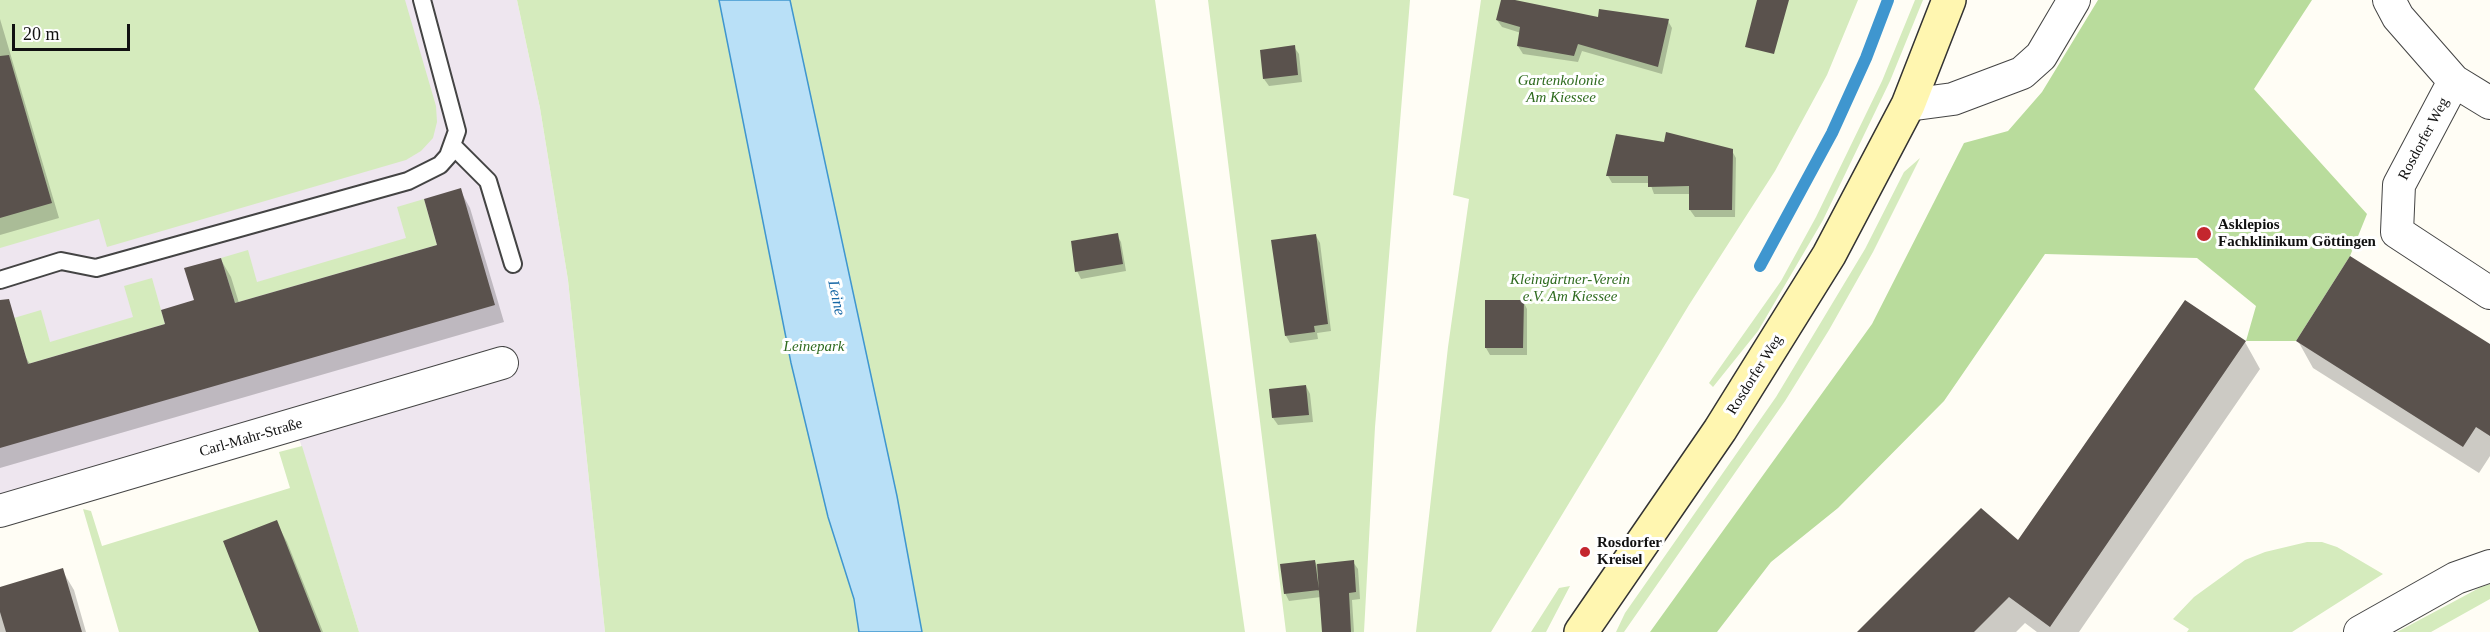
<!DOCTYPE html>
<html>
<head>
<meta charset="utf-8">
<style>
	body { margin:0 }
	#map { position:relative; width:2490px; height:632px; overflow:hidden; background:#fffdf5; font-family:Georgia,serif }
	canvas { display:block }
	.scale { position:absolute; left:12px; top:24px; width:118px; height:27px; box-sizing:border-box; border:3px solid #111; border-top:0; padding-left:8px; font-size:18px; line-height:21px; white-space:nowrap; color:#111; -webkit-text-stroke:4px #fff; paint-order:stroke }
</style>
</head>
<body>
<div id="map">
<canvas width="2490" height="632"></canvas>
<div class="scale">20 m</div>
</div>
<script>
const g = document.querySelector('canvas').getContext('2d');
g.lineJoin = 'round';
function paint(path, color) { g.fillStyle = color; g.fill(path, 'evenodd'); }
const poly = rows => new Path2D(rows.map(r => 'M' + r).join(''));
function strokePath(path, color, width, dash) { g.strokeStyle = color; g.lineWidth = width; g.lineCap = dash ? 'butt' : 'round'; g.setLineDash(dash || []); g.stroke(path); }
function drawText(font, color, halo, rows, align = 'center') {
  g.font = font + ' Georgia,serif'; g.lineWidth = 6; g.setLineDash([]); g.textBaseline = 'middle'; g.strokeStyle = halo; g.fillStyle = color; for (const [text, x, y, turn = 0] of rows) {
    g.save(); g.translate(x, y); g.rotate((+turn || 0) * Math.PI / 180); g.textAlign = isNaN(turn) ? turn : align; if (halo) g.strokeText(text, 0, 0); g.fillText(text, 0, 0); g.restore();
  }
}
paint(poly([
	[0,0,517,0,540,108,568,280,605,632,359,632,293,419,0,507]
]), '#eee6ef');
paint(poly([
	[0,0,405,0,436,106,437,122,433,138,421,151,406,160,107,247,99,219,0,248],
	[517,0,1155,0,1245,632,605,632,568,280,540,108],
	[1208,0,1410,0,1375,427,1364,632,1286,632],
	[1481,0,1858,0,1827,75,1775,171,1689,305,1491,632,1416,632,1448,347,1469,199,1453,195],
	[1915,0,1923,0,1890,81,1823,220,1758,331,1713,387,1709,383,1781,281,1816,217,1882,81],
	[1920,158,1873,252,1829,330,1785,401,1624,632,1616,632,1625,613,1776,397,1865,249,1904,172],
	[424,199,437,245,235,303,221,258,248,250,257,282,406,238,397,207],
	[152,278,165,324,28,364,14,318,41,310,50,342,133,317,124,286],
	[302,446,359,632,119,632,83,509,91,511,102,546,290,488,279,452],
	[2307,542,2322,542,2337,547,2383,574,2292,632,2187,632,2189,629,2173,619,2194,597,2245,560,2265,552],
	[2490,584,2490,599,2431,632,2397,632,2481,587],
	[1570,586,1546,632,1531,632,1559,588]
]), '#d5ebbd');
paint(poly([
	[2098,0,2312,0,2254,89,2367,214,2350,256,2296,341,2246,341,2256,306,2197,258,2045,254,1944,401,1838,508,1771,562,1717,632,1650,632,1872,324,1964,143,2008,131,2042,92]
]), '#b9dc9c');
const water = poly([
	[719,0,790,0,897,496,922,632,859,632,854,599,828,517,791,363,719,0]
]);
paint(water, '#b9e0f7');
strokePath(water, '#3f96cf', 1.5);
paint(poly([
	[1502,0,1599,19,1668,21,1672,28,1662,74,1582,51,1578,62,1523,54,1518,46,1521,33,1502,27,1497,20],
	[0,19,59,218,0,235],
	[1294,47,1299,54,1302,82,1269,86,1264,79],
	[1665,143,1732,151,1736,158,1735,217,1695,217,1690,210,1691,194,1654,194,1650,183,1612,183,1608,176],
	[460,190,470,208,504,322,0,468,0,357,22,351,30,364,167,325,195,301,221,260,231,277,239,303,439,246],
	[1117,235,1121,242,1126,271,1081,279,1077,271],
	[1316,236,1320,243,1331,331,1317,333,1318,339,1290,343,1286,336],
	[1523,301,1527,309,1527,355,1490,355,1486,348],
	[2298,341,2490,346,2490,456,2479,473,2313,368],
	[2245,342,2260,369,2079,632,2037,632,2025,623,2016,632,1859,632,2018,543],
	[1306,386,1310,394,1313,422,1278,425,1273,418],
	[276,522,287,542,323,632,261,632],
	[1315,562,1317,565,1353,562,1358,569,1360,599,1352,600,1354,632,1324,632,1321,597,1289,601,1285,593],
	[62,570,74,590,86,632,0,632,0,588]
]), '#0003');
strokePath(poly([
	[1760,266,1832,133,1866,58,1888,0]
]), '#3f96cf', 12);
paint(poly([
	[1501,0,1515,0,1598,17,1599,9,1669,19,1658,67,1578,44,1574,56,1517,46,1520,27,1496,20],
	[1757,0,1789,0,1774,54,1745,47],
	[1295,45,1298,75,1263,79,1260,50],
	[9,55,52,203,0,218,0,56],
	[1666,132,1733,149,1732,210,1689,210,1689,186,1648,187,1648,176,1606,176,1616,134,1664,142],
	[461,188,495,305,0,448,0,300,9,299,28,364,165,324,161,310,194,300,184,268,221,258,235,303,437,245,424,199],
	[1118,233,1123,264,1075,272,1071,241],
	[1316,234,1328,324,1314,326,1315,332,1285,336,1271,240],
	[2350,256,2490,344,2490,436,2476,427,2463,447,2296,341],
	[1485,300,1524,300,1523,348,1485,348],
	[2185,300,2246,341,2050,627,2009,597,1974,632,1857,632,1981,508,2018,540],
	[1306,385,1309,415,1272,418,1269,389],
	[277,520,321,632,259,632,223,541],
	[1315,560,1319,590,1284,594,1280,564],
	[1354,560,1356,592,1349,593,1351,632,1322,632,1317,564],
	[63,568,82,632,6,632,0,612,0,587]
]), '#5a524d');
const service = poly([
	[453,146,488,181,513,264],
	[0,280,61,261,96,268,408,181,440,165,448,156,457,131,422,0]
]);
const minor = poly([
	[2389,0,2398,17,2454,81,2490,103],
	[2454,81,2399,185,2397,232,2490,293],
	[1908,105,1953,99,2022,73,2041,56,2074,0],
	[0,511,502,363],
	[2360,632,2456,578,2490,566]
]);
const secondary = poly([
	[1581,632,1720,430,1829,255,1908,105,1949,0]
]);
strokePath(service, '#444', 20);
strokePath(minor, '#444', 34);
strokePath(secondary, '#333', 36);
strokePath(service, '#fff', 16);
strokePath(minor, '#fff', 32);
strokePath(secondary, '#fff6b0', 33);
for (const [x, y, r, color] of [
	[2204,234,8,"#c4262e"],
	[1585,552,6,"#c4262e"]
]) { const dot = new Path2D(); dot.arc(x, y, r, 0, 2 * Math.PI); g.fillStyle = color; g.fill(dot); strokePath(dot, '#fff', 2); }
drawText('italic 15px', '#2f6b1f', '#fff', [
	["Gartenkolonie",1561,81],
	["Am Kiessee",1561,98],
	["Kleingärtner-Verein",1570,280],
	["e.V. Am Kiessee",1570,297],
	["Leinepark",814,347]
]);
drawText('15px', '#111', '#fff', [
	["Rosdorfer Weg",2424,139,-62],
	["Rosdorfer Weg",1755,375,-58],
	["Carl-Mahr-Straße",251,438,-16]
]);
drawText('bold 15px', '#111', '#fff', [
	["Asklepios",2218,225],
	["Fachklinikum Göttingen",2218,242],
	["Rosdorfer",1597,543],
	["Kreisel",1597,560]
], 'left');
drawText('italic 16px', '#1768a6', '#fff', [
	["Leine",836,298,78]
]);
</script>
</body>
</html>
